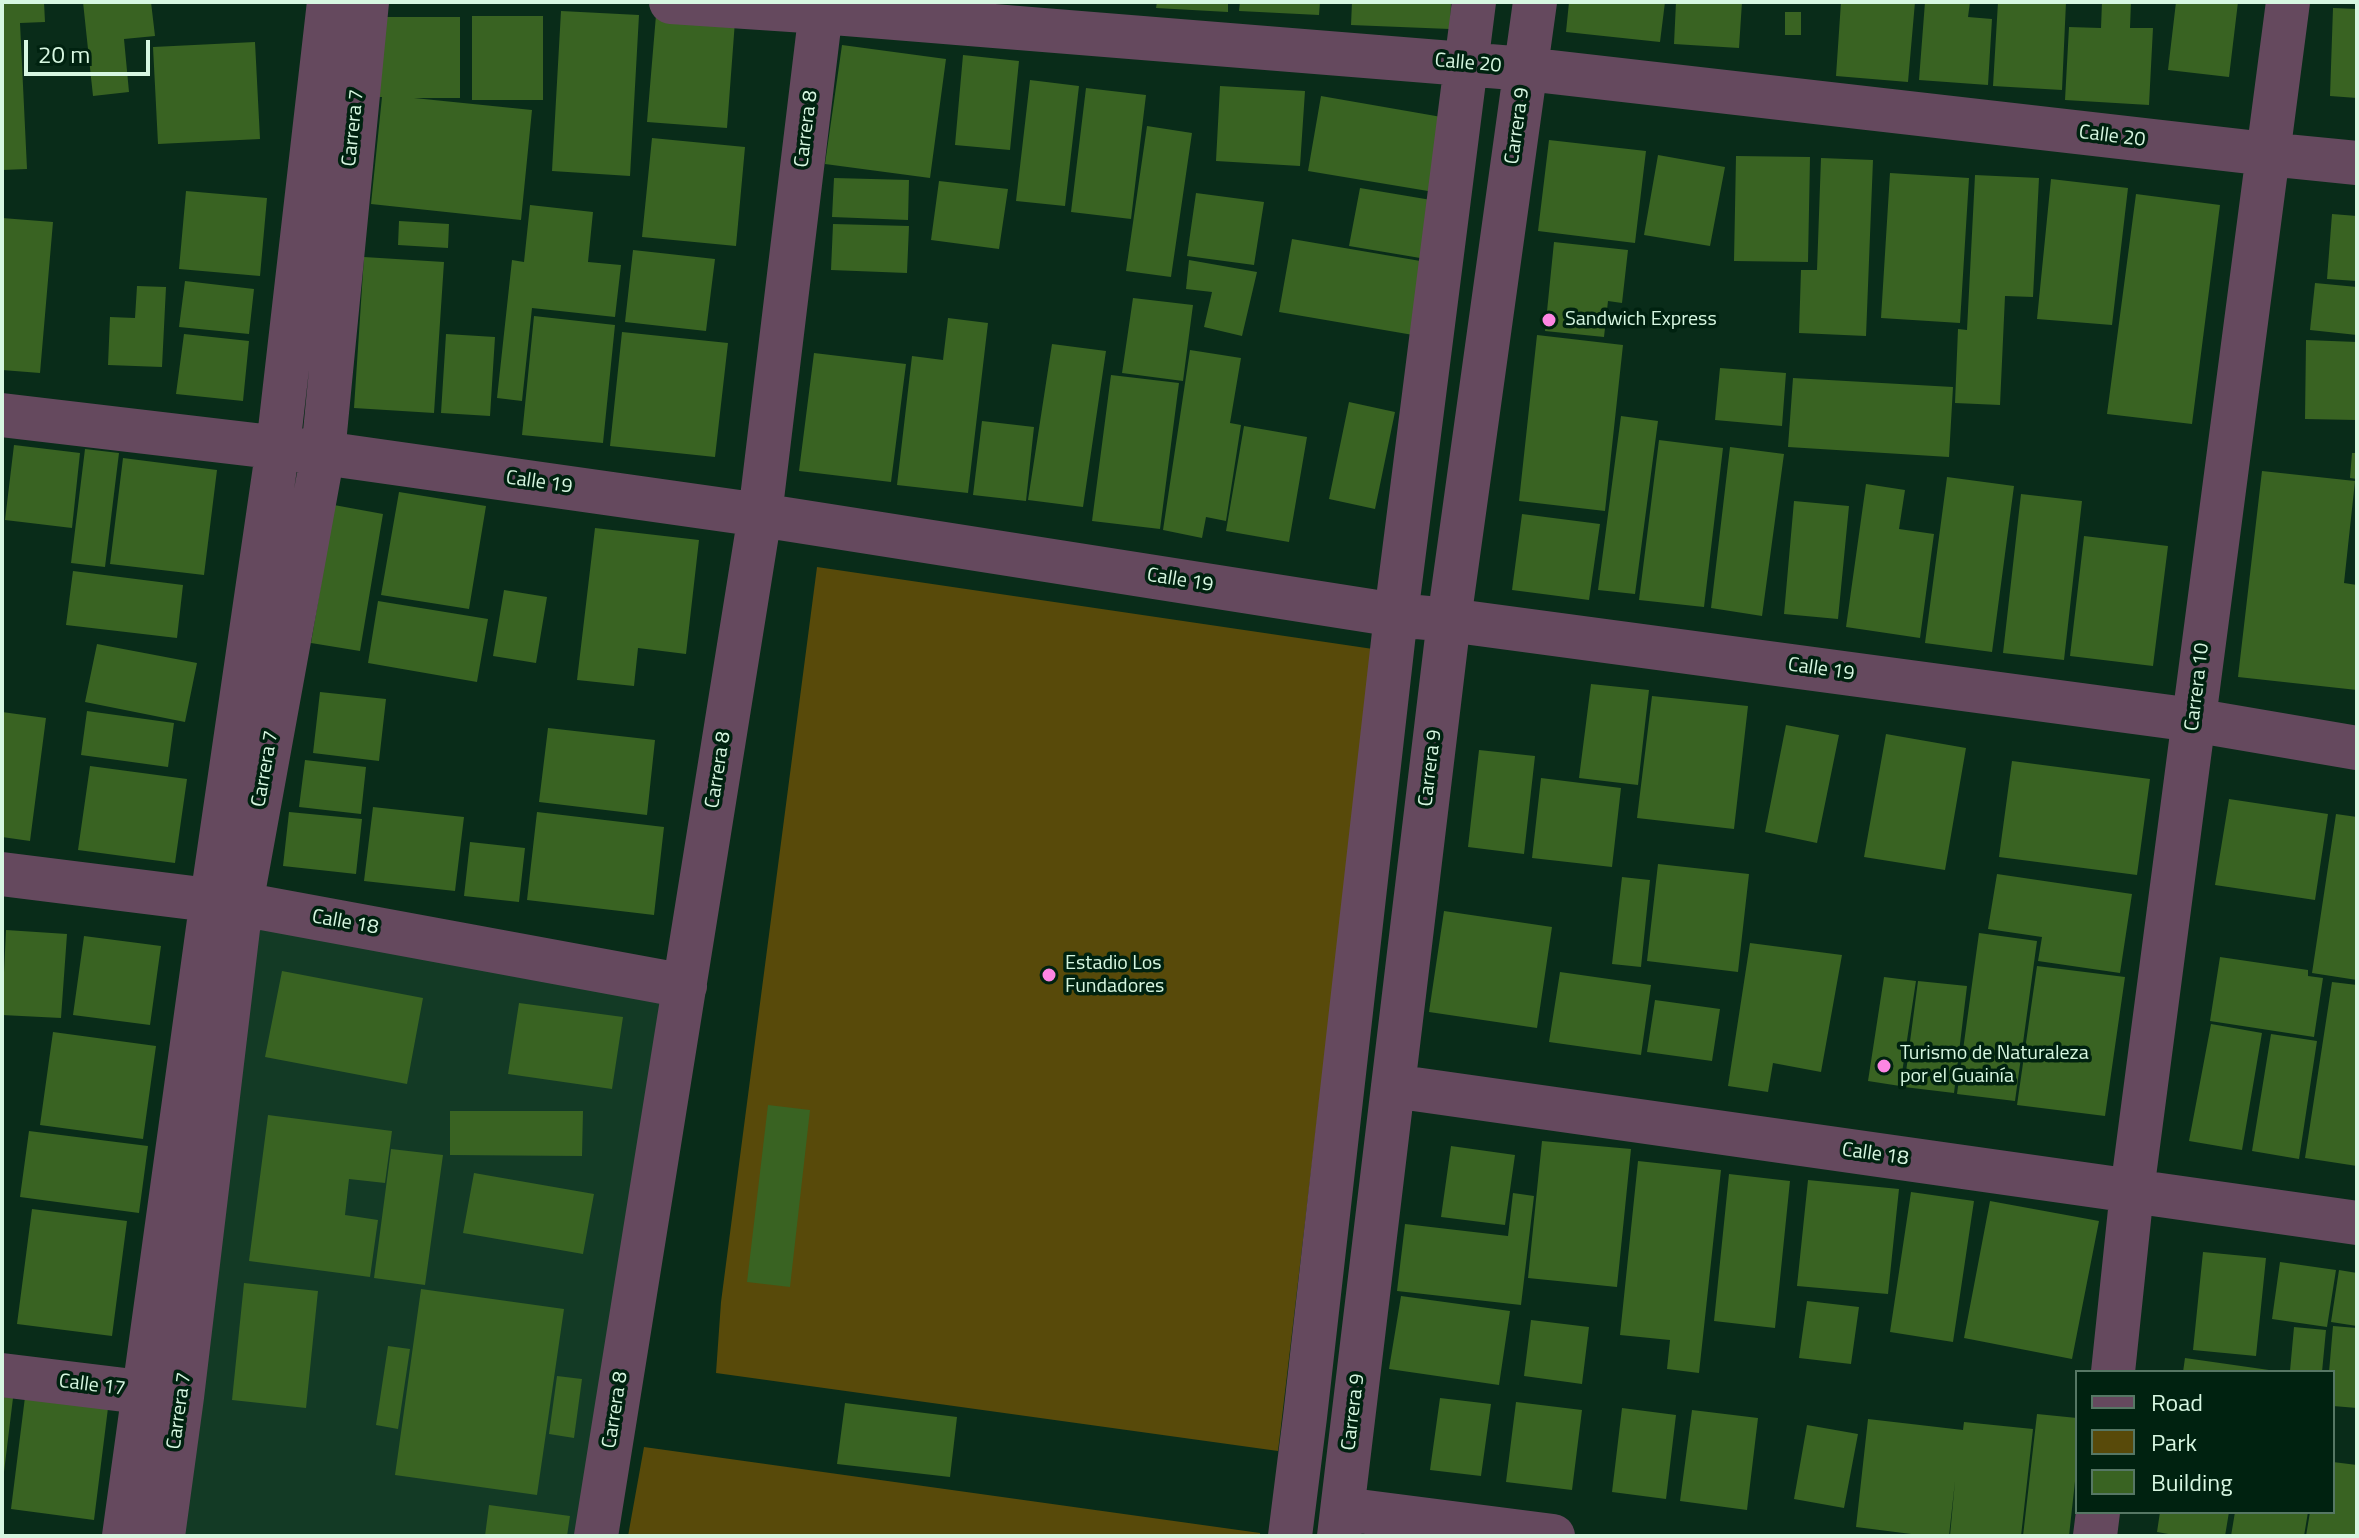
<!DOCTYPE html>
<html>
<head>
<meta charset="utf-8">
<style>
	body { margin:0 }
	#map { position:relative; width:2359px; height:1538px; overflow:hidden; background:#092c19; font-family:"Titillium Web",sans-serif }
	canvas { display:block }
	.frame { position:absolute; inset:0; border:4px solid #d7f7e1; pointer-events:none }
	.legend { position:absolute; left:2075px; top:1370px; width:260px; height:144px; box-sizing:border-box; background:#002210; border:2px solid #567764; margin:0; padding:10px 14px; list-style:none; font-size:24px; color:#d7f7e1 }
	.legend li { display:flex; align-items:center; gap:16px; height:40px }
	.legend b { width:40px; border:2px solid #567764 }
	.scale { position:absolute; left:24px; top:40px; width:126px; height:36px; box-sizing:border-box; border:4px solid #d7f7e1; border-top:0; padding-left:10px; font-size:24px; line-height:28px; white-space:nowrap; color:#d7f7e1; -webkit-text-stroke:6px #002210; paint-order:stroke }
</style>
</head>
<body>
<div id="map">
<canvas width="2359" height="1538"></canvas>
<div class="frame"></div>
<ul class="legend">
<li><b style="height:10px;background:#65495e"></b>Road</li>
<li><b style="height:22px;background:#584a0a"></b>Park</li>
<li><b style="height:22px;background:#396322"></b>Building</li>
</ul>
<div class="scale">20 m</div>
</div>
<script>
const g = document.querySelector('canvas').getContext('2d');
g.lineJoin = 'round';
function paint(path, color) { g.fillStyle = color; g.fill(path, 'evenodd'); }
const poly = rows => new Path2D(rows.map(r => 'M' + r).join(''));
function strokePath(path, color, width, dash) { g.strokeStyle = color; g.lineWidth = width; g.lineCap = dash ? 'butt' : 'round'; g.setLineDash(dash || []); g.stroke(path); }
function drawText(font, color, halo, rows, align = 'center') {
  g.font = font + ' "Titillium Web",sans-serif'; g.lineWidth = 7; g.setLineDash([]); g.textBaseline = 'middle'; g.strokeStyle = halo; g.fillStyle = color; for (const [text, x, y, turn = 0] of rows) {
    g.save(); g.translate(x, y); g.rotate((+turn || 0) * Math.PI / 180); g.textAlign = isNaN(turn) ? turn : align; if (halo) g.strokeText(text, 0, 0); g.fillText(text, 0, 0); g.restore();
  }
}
paint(poly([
	[255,918,688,979,603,1536,174,1536]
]), '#133a25');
paint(poly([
	[817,567,1373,649,1278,1451,716,1373,721,1302],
	[644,1447,1260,1533,1260,1536,628,1536]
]), '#584a0a');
paint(poly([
	[2,2,44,2,45,22,20,23,27,169,2,170],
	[83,2,151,2,155,36,124,39,129,92,93,96],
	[1157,2,1228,2,1228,12,1156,8],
	[1240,2,1320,2,1319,15,1239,11],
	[1352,2,1451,2,1450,29,1351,25],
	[1569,2,1665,2,1660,42,1566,32],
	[1676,2,1742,2,1739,48,1674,44],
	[1841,2,1915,2,1908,82,1836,76],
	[1925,2,1970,2,1968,17,1992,19,1988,85,1919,80],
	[1998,2,2066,2,2062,90,1993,86],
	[2102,2,2131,2,2130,28,2153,28,2149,105,2065,100,2069,27,2101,28],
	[2176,2,2238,2,2229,77,2168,70],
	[2333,8,2357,9,2357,98,2330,96],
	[561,11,639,15,630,176,552,171],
	[1785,12,1801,12,1801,35,1785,35],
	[656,15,735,21,727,128,647,122],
	[472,16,543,16,543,100,472,100],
	[377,17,460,17,460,98,414,98,532,110,521,220,371,204,382,97,377,97],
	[255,42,260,139,158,144,153,47],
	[842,45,946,59,930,178,825,164],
	[963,55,1019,61,1010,150,955,145],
	[1030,80,1079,86,1065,206,1016,201],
	[1220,86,1305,91,1300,166,1216,161],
	[1086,88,1146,95,1131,219,1071,212],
	[1321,96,1453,119,1440,193,1308,171],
	[1147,126,1192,133,1171,277,1126,271],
	[652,138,745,147,736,246,642,237],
	[1549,140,1646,151,1635,243,1538,231],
	[1658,155,1725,167,1710,246,1644,235],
	[1736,156,1810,157,1808,262,1734,261],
	[1821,158,1873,160,1866,336,1799,333,1801,270,1817,270],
	[1890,173,1969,178,1960,323,1881,318],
	[1975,175,2039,178,2033,297,2005,296,2000,405,1955,403,1958,329,1967,330],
	[834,178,909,180,908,220,832,217],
	[2051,179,2128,188,2112,325,2037,319],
	[939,181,1008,189,999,249,931,240],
	[1360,188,1443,202,1432,260,1349,246],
	[186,191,267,198,260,276,179,269],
	[1196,193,1264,202,1254,265,1187,256],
	[2136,194,2220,205,2192,424,2107,414],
	[530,205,593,212,588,262,621,265,615,317,532,308,522,401,497,398,512,260,524,262],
	[2332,214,2357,216,2357,281,2327,279],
	[2,218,53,222,40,373,2,370],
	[399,221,449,224,448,248,398,245],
	[833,224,909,226,907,273,831,270],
	[1292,239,1432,263,1419,336,1279,312],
	[1554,242,1628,250,1622,303,1608,301,1604,337,1545,331],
	[633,250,715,259,706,331,625,322],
	[364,257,444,262,434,413,354,408],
	[1189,260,1257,272,1242,336,1204,327,1212,292,1186,289],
	[185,281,254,289,249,334,179,327],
	[2315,283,2357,287,2357,335,2310,330],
	[137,286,166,287,162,367,108,365,110,317,135,318],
	[1133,298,1193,305,1183,381,1122,373],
	[534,316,615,325,603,443,522,435],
	[948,318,988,323,968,493,897,485,912,356,943,360],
	[622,332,728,343,715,457,610,446],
	[184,334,249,341,243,401,176,394],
	[446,334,495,337,490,416,441,413],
	[1537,335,1623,345,1605,511,1519,501],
	[2306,340,2357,342,2357,420,2305,419],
	[1052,344,1106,351,1083,507,1028,500],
	[1190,350,1241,358,1230,423,1241,425,1226,521,1206,517,1202,538,1163,530],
	[814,353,906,364,891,482,799,471],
	[1720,368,1786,373,1782,426,1715,420],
	[1111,375,1179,383,1160,529,1092,521],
	[1793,378,1953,387,1949,457,1788,447],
	[1349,402,1395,412,1375,509,1329,499],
	[1621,416,1658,421,1635,594,1598,590],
	[982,421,1034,427,1026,501,973,495],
	[1244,426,1307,437,1289,542,1226,531],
	[1659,440,1723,448,1704,607,1639,600],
	[14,445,80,453,72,528,5,520],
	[1730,447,1784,454,1762,616,1711,608],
	[85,449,119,453,105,567,71,563],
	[2352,453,2357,453,2357,479,2350,478],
	[123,458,217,470,204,575,110,564],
	[2262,471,2355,481,2344,583,2357,585,2357,690,2238,677],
	[1947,477,2014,486,1992,652,1925,643],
	[1866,484,1905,490,1899,529,1934,534,1920,638,1846,627],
	[399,492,486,506,469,609,381,595],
	[2021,494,2082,501,2064,660,2003,653],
	[1794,501,1849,506,1838,619,1784,614],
	[334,505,383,514,360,651,311,643],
	[1522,514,1600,524,1589,600,1512,590],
	[595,528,699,540,686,654,638,648,634,686,577,680],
	[2084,536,2168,546,2153,666,2070,656],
	[73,571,183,585,177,638,66,625],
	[504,590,547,597,536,663,493,656],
	[378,601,488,619,477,682,368,663],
	[97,644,197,663,185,722,85,702],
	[1591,684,1649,690,1638,785,1579,778],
	[320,692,386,699,379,761,313,753],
	[1652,696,1748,706,1734,829,1637,818],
	[87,711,174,723,168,767,81,755],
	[2,712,46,718,30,841,2,837],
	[1786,725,1839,735,1817,843,1765,832],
	[548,728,655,740,647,815,539,802],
	[1886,734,1966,748,1945,870,1864,857],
	[1479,750,1535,756,1524,854,1468,847],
	[305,760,366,767,361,814,299,807],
	[2012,761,2150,779,2137,875,1999,857],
	[90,766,187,779,175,863,78,850],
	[1541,778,1621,788,1612,867,1532,858],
	[2229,799,2328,814,2315,900,2215,885],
	[373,807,464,817,455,891,364,881],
	[289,812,362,819,356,874,283,866],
	[537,812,664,827,654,915,527,900],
	[2336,814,2357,817,2357,980,2312,973],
	[470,842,525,848,519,902,464,896],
	[1658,864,1749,874,1738,972,1647,961],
	[1997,874,2132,894,2120,973,2038,961,2042,937,1988,929],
	[1622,877,1650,880,1641,967,1612,964],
	[1444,911,1552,927,1537,1028,1429,1012],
	[6,930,67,934,61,1018,2,1015],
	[1979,933,2037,941,2015,1101,1957,1094],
	[84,936,161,946,150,1025,73,1015],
	[1750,943,1842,955,1821,1072,1773,1063,1768,1092,1728,1086],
	[2220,957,2308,970,2308,976,2323,978,2314,1037,2210,1021],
	[2037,966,2125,977,2105,1116,2017,1105],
	[282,971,423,998,407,1084,265,1057],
	[1560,972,1651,985,1641,1055,1549,1042],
	[1884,977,1916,981,1900,1086,1868,1081],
	[1918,981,1967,986,1954,1093,1904,1087],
	[2332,982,2357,985,2357,1166,2305,1158],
	[1655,1000,1720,1009,1712,1061,1647,1052],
	[519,1003,623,1017,612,1089,508,1074],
	[2211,1024,2262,1033,2242,1150,2189,1141],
	[53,1032,156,1046,143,1139,40,1125],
	[2271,1034,2317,1041,2299,1159,2252,1151],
	[768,1105,810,1110,790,1287,747,1282],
	[450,1111,583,1111,582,1156,450,1155],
	[268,1115,392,1131,385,1183,349,1179,345,1215,378,1220,370,1277,249,1261],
	[29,1131,148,1146,139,1213,20,1197],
	[1542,1141,1631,1149,1617,1287,1528,1278],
	[1451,1146,1515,1155,1505,1225,1441,1217],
	[391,1149,443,1155,425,1285,374,1278],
	[1638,1161,1721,1170,1699,1373,1667,1369,1670,1340,1620,1335],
	[474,1173,594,1194,583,1254,463,1233],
	[1729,1174,1790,1181,1775,1328,1714,1321],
	[1808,1180,1899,1189,1888,1294,1797,1286],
	[1911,1192,1974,1201,1953,1342,1890,1332],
	[1513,1193,1534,1196,1521,1305,1397,1291,1405,1224,1508,1236],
	[1990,1201,2099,1221,2072,1359,1964,1338],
	[32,1209,127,1221,112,1336,17,1324],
	[2203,1252,2266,1258,2256,1356,2193,1350],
	[2280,1262,2336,1270,2327,1327,2272,1319],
	[2339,1270,2357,1273,2357,1326,2331,1322],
	[244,1283,318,1291,306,1408,232,1400],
	[421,1289,564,1309,537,1495,395,1475],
	[1401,1296,1510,1311,1499,1385,1389,1369],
	[1807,1301,1859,1307,1851,1364,1799,1358],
	[1531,1320,1589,1327,1582,1384,1524,1376],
	[2333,1326,2357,1328,2357,1408,2333,1406,2333,1372,2329,1372],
	[2294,1327,2326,1330,2322,1372,2290,1371],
	[388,1346,410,1349,398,1429,376,1425],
	[2185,1358,2269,1370,2269,1372,2183,1372],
	[557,1376,582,1379,574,1438,549,1434],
	[2,1396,13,1398,4,1472,2,1472],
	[25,1397,108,1408,94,1520,11,1509],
	[1440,1398,1491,1404,1481,1476,1430,1470],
	[1516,1402,1582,1410,1572,1490,1506,1482],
	[845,1403,957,1417,950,1477,837,1464],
	[1622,1408,1676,1415,1666,1499,1612,1492],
	[1692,1410,1758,1418,1747,1510,1680,1501],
	[2037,1414,2077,1418,2077,1463,2069,1536,2023,1536],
	[1868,1419,1963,1430,1964,1422,2033,1429,2021,1536,1950,1536,1955,1481,1949,1536,1927,1536,1856,1527],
	[1807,1425,1858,1434,1844,1508,1794,1499],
	[2333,1462,2357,1465,2357,1536,2306,1536,2310,1512,2333,1512],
	[489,1505,570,1516,567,1536,485,1536],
	[2160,1512,2229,1512,2225,1536,2180,1536,2157,1532],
	[2235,1512,2308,1512,2304,1536,2231,1536]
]), '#396322');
strokePath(poly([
	[671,2,821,12,1526,69,2267,154,2357,163],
	[2,415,323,453,760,515,1396,615,1449,620,2193,720,2357,748],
	[2,874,241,904,685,986],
	[1393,1086,2357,1223],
	[2113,1372,2132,1191,2288,2],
	[2,1375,174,1396],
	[1343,1509,1553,1536],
	[124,1536,212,899,278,447,329,2],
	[163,1536,182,1397,241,904,323,453,367,2],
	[596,1536,760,515,822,2],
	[1290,1536,1305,1417,1396,615,1474,2],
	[1339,1536,1449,620,1535,2],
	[2095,1536,2098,1512]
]), '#65495e', 44);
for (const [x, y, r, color] of [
	[1549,320,8,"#fd86e3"],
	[1049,975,8,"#fd86e3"],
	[1884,1066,8,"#fd86e3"]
]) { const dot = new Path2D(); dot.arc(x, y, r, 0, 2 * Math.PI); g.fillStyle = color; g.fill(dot); strokePath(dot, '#002210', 3); }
drawText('20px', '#d7f7e1', '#002210', [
	["Calle 20",1468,64,5],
	["Carrera 9",1518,126,-82],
	["Carrera 7",354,128,-84],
	["Carrera 8",807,129,-83],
	["Calle 20",2112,137,7],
	["Calle 19",539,483,8],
	["Calle 19",1180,581,9],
	["Calle 19",1821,670,8],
	["Carrera 10",2198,687,-83],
	["Carrera 9",1431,768,-83],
	["Carrera 7",266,769,-80],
	["Carrera 8",719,770,-81],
	["Calle 18",345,923,10],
	["Calle 18",1875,1155,8],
	["Calle 17",92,1386,7],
	["Carrera 8",616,1410,-81],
	["Carrera 7",180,1411,-82],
	["Carrera 9",1354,1412,-83]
]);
drawText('20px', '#d7f7e1', '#002210', [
	["Sandwich Express",1565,320],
	["Estadio Los",1065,964],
	["Fundadores",1065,987],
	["Turismo de Naturaleza",1900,1054],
	["por el Guainía",1900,1077]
], 'left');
</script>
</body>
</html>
